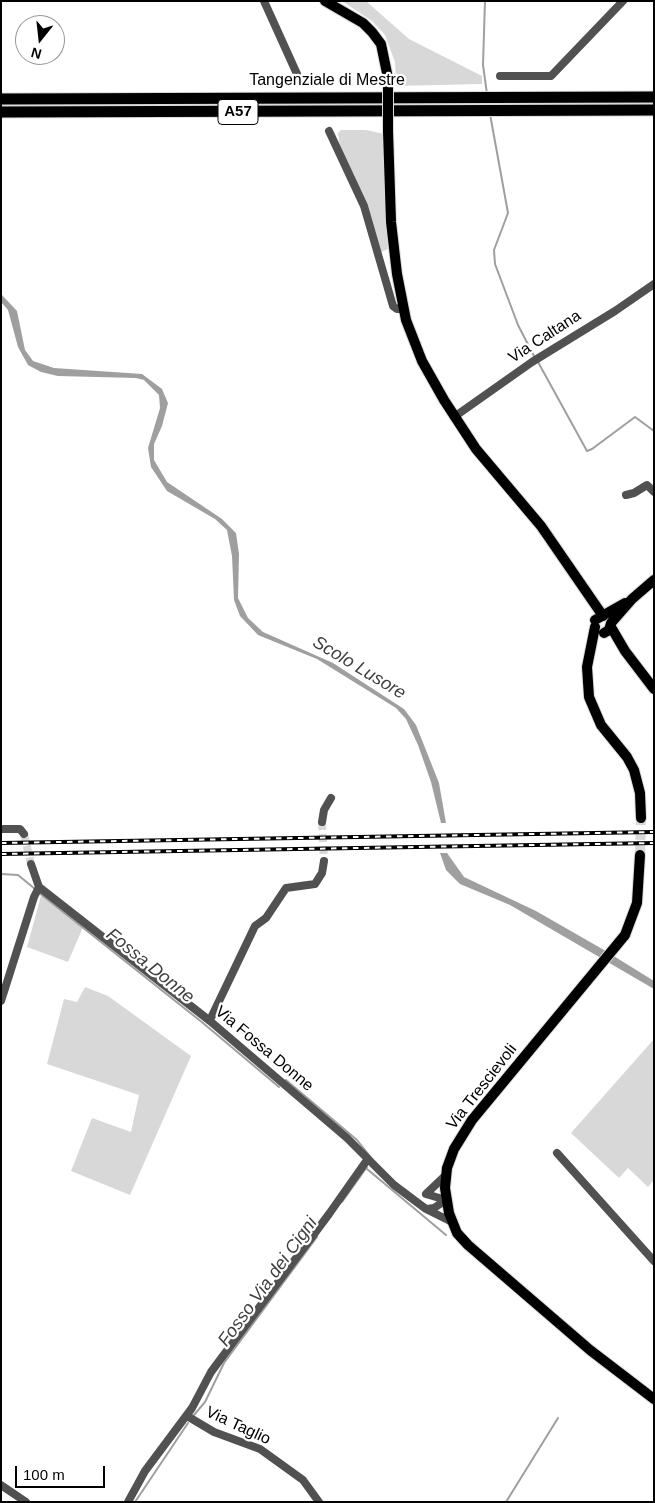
<!DOCTYPE html>
<html>
<head>
<meta charset="utf-8">
<style>
	body { margin:0 }
	#map { position:relative; width:655px; height:1503px; overflow:hidden; background:#fff; font-family:Helvetica,sans-serif }
	canvas { display:block }
	.frame { position:absolute; inset:0; border:2px solid #000; pointer-events:none }
	.north { position:absolute; left:15px; top:15px; width:50px; height:50px; box-sizing:border-box; background:#fff; border:1px solid #999; border-radius:50%; rotate:196deg; font-size:14px; font-weight:700; line-height:20px; text-align:center; color:#000 }
	.north::after { content:''; display:block; margin:auto; width:18px; height:22px; background:#000; clip-path:polygon(50% 0,100% 100%,50% 72%,0 100%) }
	.scale { position:absolute; left:15px; top:1466px; width:90px; height:22px; box-sizing:border-box; border:2px solid #000; border-top:0; padding-left:6px; font-size:15px; line-height:18px; white-space:nowrap; color:#000; -webkit-text-stroke:4px #fff; paint-order:stroke }
</style>
</head>
<body>
<div id="map">
<canvas width="655" height="1503"></canvas>
<div class="frame"></div>
<div class="north">N</div>
<div class="scale">100 m</div>
</div>
<script>
const g = document.querySelector('canvas').getContext('2d');
g.lineJoin = 'round';
function paint(path, color) { g.fillStyle = color; g.fill(path, 'evenodd'); }
const poly = rows => new Path2D(rows.map(r => 'M' + r).join(''));
function strokePath(path, color, width, dash) { g.strokeStyle = color; g.lineWidth = width; g.lineCap = dash ? 'butt' : 'round'; g.setLineDash(dash || []); g.stroke(path); }
function drawText(font, color, halo, rows, align = 'center') {
  g.font = font + ' Helvetica,sans-serif'; g.lineWidth = 4.5; g.setLineDash([]); g.textBaseline = 'middle'; g.strokeStyle = halo; g.fillStyle = color; for (const [text, x, y, turn = 0] of rows) {
    g.save(); g.translate(x, y); g.rotate((+turn || 0) * Math.PI / 180); g.textAlign = isNaN(turn) ? turn : align; if (halo) g.strokeText(text, 0, 0); g.fillText(text, 0, 0); g.restore();
  }
}
paint(poly([
	[342,1,366,1,409,39,482,76,482,84,396,86,395,62,385,35,372,21],
	[341,130,366,130,384,134,388,249,381,252,340,148,338,133],
	[42,892,84,925,68,962,27,947],
	[85,987,108,996,191,1056,130,1195,71,1171,92,1118,131,1132,139,1095,47,1064,64,999,77,1002],
	[654,1039,654,1180,648,1187,628,1168,619,1178,571,1133]
]), '#d8d8d8');
paint(poly([
	[1,294,17,311,25,350,33,361,54,368,142,374,162,389,168,403,162,426,154,444,154,460,167,482,222,519,236,533,239,554,238,598,248,618,263,632,333,663,404,709,416,725,439,783,446,823,441,823,431,782,418,745,406,719,396,708,317,659,258,635,240,616,234,600,232,556,227,530,215,519,167,491,151,467,148,448,160,408,159,395,144,380,136,378,58,376,41,372,28,365,18,347,8,310,1,302],
	[440,853,447,853,464,877,536,911,604,950,654,981,654,989,510,905,460,884,446,870]
]), '#9f9f9f');
strokePath(poly([
	[485,1,483,65,487,94],
	[490,114,508,213,494,250,495,264,518,325,535,358],
	[538,362,587,451,592,449,635,417,654,431],
	[1,874,18,875,35,889],
	[38,892,203,1023,279,1087],
	[286,1080,357,1140,373,1160],
	[367,1169,446,1235],
	[342,1202,367,1167],
	[194,1415,205,1402,224,1363,317,1237],
	[135,1502,188,1423],
	[506,1502,558,1418]
]), '#9f9f9f', 2);
strokePath(poly([
	[322,822,324,861],
	[24,834,31,864]
]), '#d9d9d9', 8, [8, 4]);
strokePath(poly([
	[640,855,641,818]
]), '#d9d9d9', 10, [10, 5]);
const major = poly([
	[325,1,363,23,372,32,381,44,388,78],
	[388,131,391,222,397,274,406,320,422,361,444,400,476,449,541,526,603,616],
	[595,620,625,603],
	[595,627,587,667,589,697,601,725,627,757,634,770,640,793,641,818],
	[611,627,625,651,654,689],
	[604,633,609,630,611,623,632,599,654,580],
	[640,855,637,903,625,935,472,1120,454,1149,447,1168,445,1188,449,1213,457,1233,468,1245,590,1350,654,1399]
]);
const highway = poly([
	[1,99,654,97],
	[1,112,654,110]
]);
strokePath(major, '#dbdbdb', 12);
strokePath(highway, '#dbdbdb', 13);
strokePath(poly([
	[264,1,297,74],
	[500,76,551,76,623,1],
	[329,131,364,206,393,306,397,309,403,309],
	[454,417,532,362,615,311,654,284],
	[626,495,634,493,647,485,654,492],
	[322,822,324,810,331,798],
	[1,829,20,829,24,834],
	[31,864,39,887,210,1021,347,1138,394,1185,426,1209,452,1222],
	[1,1001,34,897,39,887],
	[210,1020,255,926,266,918,286,888,315,884,322,873,324,861],
	[557,1153,654,1261],
	[426,1194,446,1200,434,1208,427,1209],
	[426,1194,446,1175],
	[187,1416,214,1432,260,1449,303,1480,319,1502],
	[1,1485,26,1502],
	[128,1502,145,1471,192,1408,211,1372,329,1214,367,1160]
]), '#515151', 8);
strokePath(major, '#000', 10);
strokePath(highway, '#000', 11);
const rail = poly([
	[1,843,654,832],
	[1,854,654,843]
]);
strokePath(rail, '#000', 4);
strokePath(rail, '#fff', 2, [5.5]);
const majorBridge = poly([
	[388,78,388,131]
]);
strokePath(majorBridge, '#dbdbdb', 12, []);
strokePath(majorBridge, '#000', 10);
for (const [x, y, w] of [
	[238,112,40]
]) { const box = new Path2D(); box.roundRect(x - w / 2, y - 12.5, w, 25, 4); g.fillStyle = '#fff'; g.fill(box); strokePath(box, '#000', 1); }
drawText('bold 15px', '#000', null, [
	["A57",238,112]
]);
drawText('16px', '#000', '#fff', [
	["Tangenziale di Mestre",327,81],
	["Via Caltana",545,337,-33],
	["Via Fossa Donne",264,1049,40],
	["Via Trescievoli",482,1087,-52],
	["Via Taglio",238,1426,25]
]);
drawText('italic 18px', '#404040', '#fff', [
	["Scolo Lusore",359,668,31],
	["Fossa Donne",150,966,39],
	["Fosso Via dei Cigni",268,1282,-54]
]);
</script>
</body>
</html>
